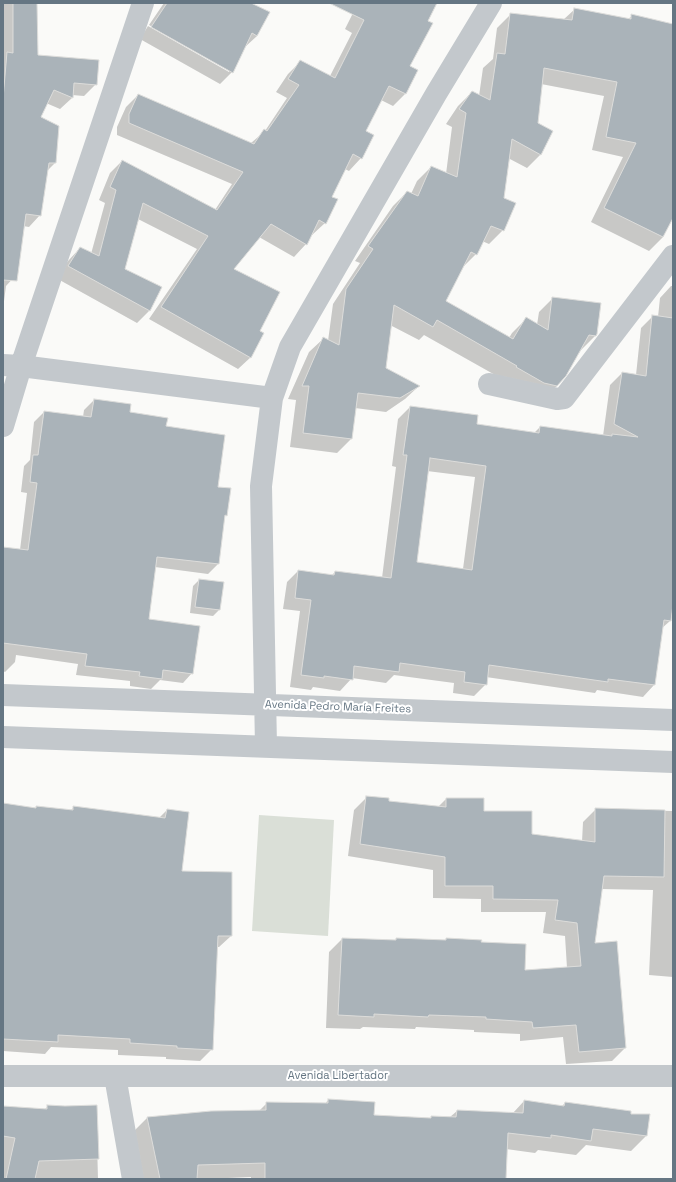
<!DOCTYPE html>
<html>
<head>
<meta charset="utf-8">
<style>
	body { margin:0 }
	#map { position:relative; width:676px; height:1182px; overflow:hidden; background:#fafaf8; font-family:"Space Grotesk",sans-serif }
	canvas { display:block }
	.frame { position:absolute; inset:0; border:4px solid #657683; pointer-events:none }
</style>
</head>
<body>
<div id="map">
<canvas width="676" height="1182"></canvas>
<div class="frame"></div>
</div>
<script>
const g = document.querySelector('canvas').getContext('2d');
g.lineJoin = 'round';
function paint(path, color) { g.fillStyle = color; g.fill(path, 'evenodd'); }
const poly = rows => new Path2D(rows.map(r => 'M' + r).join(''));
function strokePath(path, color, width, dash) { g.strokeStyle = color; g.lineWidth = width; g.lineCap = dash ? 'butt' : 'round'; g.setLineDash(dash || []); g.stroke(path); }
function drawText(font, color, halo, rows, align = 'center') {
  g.font = font + ' "Space Grotesk",sans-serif'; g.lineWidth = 4; g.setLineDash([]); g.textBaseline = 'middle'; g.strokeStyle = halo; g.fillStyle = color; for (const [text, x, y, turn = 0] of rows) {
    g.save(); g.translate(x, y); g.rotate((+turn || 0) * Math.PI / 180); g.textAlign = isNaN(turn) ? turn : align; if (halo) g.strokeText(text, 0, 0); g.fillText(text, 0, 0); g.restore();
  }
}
paint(poly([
	[259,815,334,820,328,936,252,931]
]), '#dadfd7');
paint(poly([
	[3,3,36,3,37,56,96,84,84,96,72,95,72,98,60,109,46,103,40,117,58,127,55,163,47,171,40,215,29,227,23,226,17,274,6,286,3,309],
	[164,3,249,3,257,36,245,47,232,72,220,84,140,39,148,26,229,72,229,69,149,25],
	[341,3,436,3,427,22,409,67,417,70,405,94,393,106,381,100,365,132,361,158,349,171,345,169,331,197,325,223,312,235,311,235,306,244,294,257,259,237,232,270,259,332,251,357,238,369,149,319,197,249,138,219,124,270,161,288,149,311,137,323,56,278,68,261,80,248,91,254,105,203,99,200,110,173,122,161,215,210,232,184,117,135,117,127,126,107,138,95,251,143,265,131,287,98,276,92,288,74,300,62,330,76,352,33,345,29,356,7],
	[575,9,628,19,632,16,673,25,673,216,663,237,649,251,591,222,623,157,592,150,604,96,541,84,537,123,541,154,527,168,508,158,503,199,503,230,489,244,482,241,476,254,462,268,445,301,509,338,512,333,526,319,537,325,539,312,553,298,595,336,581,350,557,386,542,400,504,380,424,335,419,340,390,325,385,369,419,386,405,399,386,412,355,408,351,439,337,453,290,447,296,400,288,399,309,352,323,339,328,341,333,304,360,263,355,261,393,206,407,192,411,194,417,181,431,167,446,174,452,127,446,124,458,106,472,92,479,96,483,68,493,59,497,28,511,14,563,20],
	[671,286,673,286,673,597,670,621,661,629,654,685,643,697,597,690,595,693,486,677,486,684,474,696,453,693,454,683,394,675,386,683,352,678,340,691,313,687,311,690,290,687,300,611,283,609,287,582,298,571,332,575,335,572,382,578,396,467,392,466,398,419,410,407,476,425,534,433,540,427,603,436,610,385,622,373,636,375,641,328,652,317,658,317,660,298],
	[427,471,475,477,463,569,415,563],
	[94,400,165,427,217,487,226,515,223,518,218,564,208,574,155,567,148,620,192,673,183,683,160,680,151,689,130,686,130,681,76,675,78,664,16,655,15,662,5,672,3,671,3,548,20,550,27,493,21,492,24,466,30,460,34,422,44,412,83,417,84,410],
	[199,580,219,610,213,616,190,613,193,586],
	[367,797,387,802,438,807,446,799,483,812,531,834,582,842,583,822,596,809,672,811,673,810,673,977,649,975,653,890,601,889,594,944,625,1048,612,1061,566,1064,563,1037,520,1041,520,1034,474,1032,474,1030,416,1027,415,1029,363,1027,360,1029,326,1028,329,952,342,939,394,941,396,939,444,941,446,939,480,943,524,972,567,968,565,936,543,933,546,912,481,912,481,899,433,898,433,870,348,856,354,810],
	[3,804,35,808,37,807,70,811,74,807,159,818,167,810,180,872,231,936,219,947,217,947,212,1049,200,1061,166,1059,166,1057,118,1055,118,1050,51,1047,45,1054,3,1051],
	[328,1100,373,1116,429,1119,432,1117,450,1117,457,1111,513,1113,524,1101,562,1106,565,1103,630,1115,649,1115,646,1136,631,1151,586,1145,576,1155,538,1150,535,1153,506,1149,505,1179,251,1179,251,1177,206,1179,142,1179,132,1133,147,1118,259,1111,267,1103,325,1104],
	[48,1106,96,1106,98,1179,3,1179,3,1107,44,1110]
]), '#0003');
const building = poly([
	[13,3,37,3,38,55,99,60,97,85,74,83,73,98,54,90,41,117,59,126,56,163,49,163,41,216,26,214,17,281,3,280,3,99,7,52,13,53,13,3],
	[167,3,251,3,270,12,257,36,252,33,233,73,151,27,167,3],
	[329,3,437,3,428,21,433,23,410,66,418,70,406,94,389,86,366,131,374,135,362,159,353,154,332,197,338,199,326,224,319,220,307,245,271,224,234,269,280,292,260,331,264,333,251,358,161,307,208,236,143,203,125,269,162,287,150,311,68,266,80,247,99,256,116,190,110,187,122,160,217,210,243,172,129,123,129,114,138,94,254,144,264,129,267,131,299,85,288,79,300,60,335,78,364,20,329,3],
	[574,8,631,19,631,14,673,24,673,218,663,237,604,208,636,143,606,137,617,82,544,68,538,123,553,131,541,155,512,139,504,198,516,203,504,231,491,226,477,255,471,252,446,301,513,339,526,317,548,330,552,297,601,303,597,334,596,336,589,335,566,376,557,386,544,383,516,367,517,366,437,320,433,327,394,305,386,368,420,386,400,398,358,393,352,439,303,433,309,386,302,386,323,337,339,345,346,289,373,249,368,246,407,191,418,196,431,166,457,177,466,113,459,109,472,91,490,100,497,53,505,54,510,13,572,20,574,8],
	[652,315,673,318,673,604,671,621,664,620,655,685,608,679,608,682,489,665,487,685,464,682,465,672,400,663,399,672,354,666,353,680,324,676,324,678,301,675,311,600,295,598,298,570,334,575,335,571,391,578,407,455,403,455,410,406,478,415,477,424,539,433,540,426,612,436,612,434,638,437,614,424,622,372,646,376,652,315],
	[430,458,486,466,472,570,417,562,430,458],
	[94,399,131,404,130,412,168,418,166,426,225,435,218,487,231,488,227,516,225,515,219,564,157,557,149,619,200,626,193,674,163,670,162,679,139,676,140,672,85,666,87,654,3,643,3,547,28,550,37,483,30,482,33,455,38,455,44,411,91,417,94,399],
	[199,579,224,582,220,610,195,607,199,579],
	[366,796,389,798,389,801,446,807,446,798,484,798,484,811,532,811,532,834,595,842,595,808,665,810,664,877,604,876,595,943,617,941,626,1048,579,1052,576,1025,533,1028,532,1022,486,1019,486,1017,429,1015,428,1017,374,1014,374,1017,338,1015,342,938,396,940,396,938,446,940,446,938,482,940,481,942,526,944,525,970,581,966,577,923,555,920,558,900,493,899,493,886,445,886,445,857,360,844,366,796],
	[3,803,36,808,36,806,73,810,73,806,165,818,167,809,189,812,182,871,232,872,232,936,218,936,213,1050,177,1048,177,1046,130,1043,130,1039,58,1035,58,1042,3,1039,3,803],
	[328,1099,375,1102,374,1115,431,1118,431,1116,456,1117,457,1110,523,1113,524,1100,564,1106,565,1102,631,1111,631,1114,650,1114,647,1136,593,1129,591,1141,551,1135,551,1138,508,1133,506,1179,265,1179,265,1163,198,1165,197,1179,160,1179,147,1117,211,1111,266,1110,266,1102,328,1103,328,1099],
	[47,1105,65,1106,97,1105,99,1159,39,1161,35,1179,6,1179,15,1138,3,1136,3,1106,47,1109,47,1105]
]);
paint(building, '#aab3b9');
strokePath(building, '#dcdcda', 1);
strokePath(poly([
	[3,365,21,366,272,398],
	[489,384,557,399,564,398,673,256],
	[3,426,21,366,143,3],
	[3,695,673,720],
	[3,737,673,762],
	[266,746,261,486,272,398,290,347,436,94,491,3],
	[3,1076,673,1076],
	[115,1076,133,1179]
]), '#c3c8cc', 22);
drawText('11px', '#657683', '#fff', [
	["Avenida Pedro María Freites",338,707,2],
	["Avenida Libertador",338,1076]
]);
</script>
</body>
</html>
